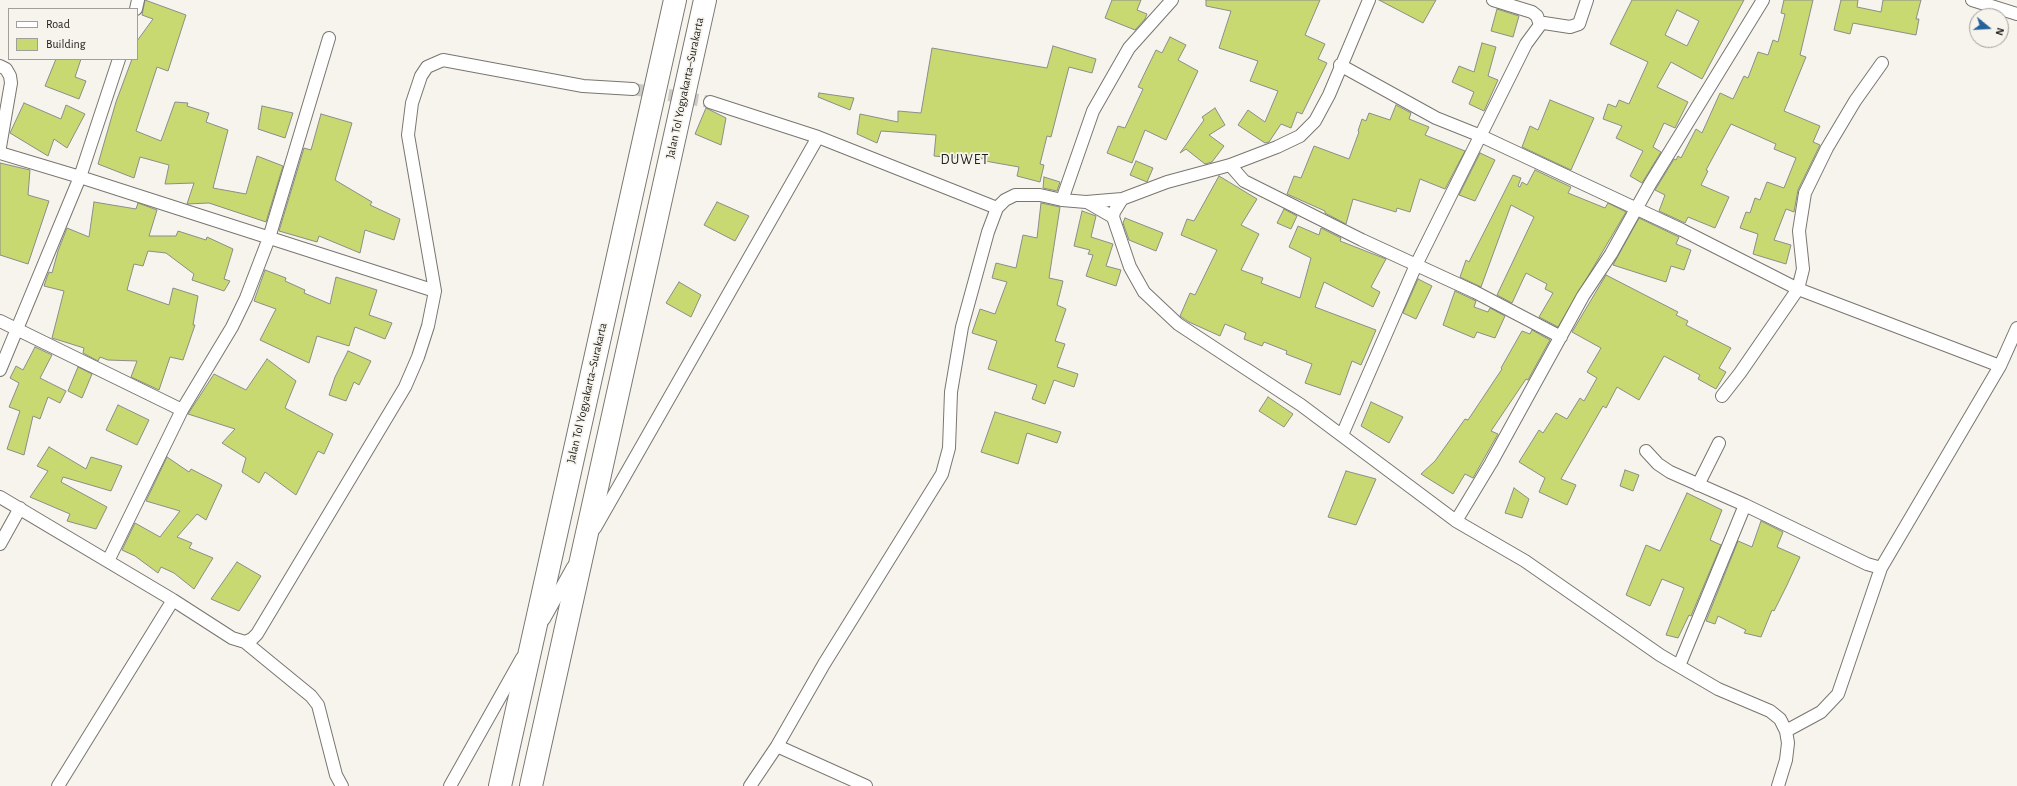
<!DOCTYPE html>
<html>
<head>
<meta charset="utf-8">
<style>
	body { margin:0 }
	#map { position:relative; width:2017px; height:786px; overflow:hidden; background:#f7f4ed; font-family:"Alegreya Sans",sans-serif }
	canvas { display:block }
	.legend { position:absolute; left:8px; top:8px; width:130px; height:52px; box-sizing:border-box; background:#f7f4ed; border:1px solid #a19f9a; margin:0; padding:5px 7px; list-style:none; font-size:12px; color:#21201e }
	.legend li { display:flex; align-items:center; gap:8px; height:20px }
	.legend b { width:20px; border:1px solid #a19f9a }
	.north { position:absolute; left:1969px; top:8px; width:40px; height:40px; box-sizing:border-box; background:#f7f4ed; border:1px solid #a19f9a; border-radius:50%; rotate:108deg; font-size:11px; font-weight:700; line-height:16px; text-align:center; color:#21201e }
	.north::after { content:''; display:block; margin:auto; width:14px; height:18px; background:#266299; clip-path:polygon(50% 0,100% 100%,50% 72%,0 100%) }
</style>
</head>
<body>
<div id="map">
<canvas width="2017" height="786"></canvas>
<ul class="legend">
<li><b style="height:5px;background:#fff"></b>Road</li>
<li><b style="height:11px;background:#c8d972"></b>Building</li>
</ul>
<div class="north">N</div>
</div>
<script>
const g = document.querySelector('canvas').getContext('2d');
g.lineJoin = 'round';
function paint(path, color) { g.fillStyle = color; g.fill(path, 'evenodd'); }
const poly = rows => new Path2D(rows.map(r => 'M' + r).join(''));
function strokePath(path, color, width, dash) { g.strokeStyle = color; g.lineWidth = width; g.lineCap = dash ? 'butt' : 'round'; g.setLineDash(dash || []); g.stroke(path); }
function drawText(font, color, halo, rows, align = 'center') {
  g.font = font + ' "Alegreya Sans",sans-serif'; g.lineWidth = 3.5; g.setLineDash([]); g.textBaseline = 'middle'; g.strokeStyle = halo; g.fillStyle = color; for (const [text, x, y, turn = 0] of rows) {
    g.save(); g.translate(x, y); g.rotate((+turn || 0) * Math.PI / 180); g.textAlign = isNaN(turn) ? turn : align; if (halo) g.strokeText(text, 0, 0); g.fillText(text, 0, 0); g.restore();
  }
}
const building = poly([
	[145,0,186,15,168,71,157,67,136,131,161,141,175,102,188,103,187,106,209,113,206,122,228,130,213,188,246,194,257,156,283,166,266,222,209,203,187,204,194,183,165,184,169,165,140,157,134,178,98,164,116,102,132,59,137,59,137,41,153,19,142,15,145,0],
	[1112,0,1141,0,1137,10,1147,14,1145,19,1135,30,1105,18,1112,0],
	[1206,0,1320,0,1305,35,1325,44,1318,59,1327,63,1302,114,1297,112,1291,128,1281,124,1269,142,1265,143,1238,125,1248,110,1265,122,1278,91,1250,81,1258,61,1219,48,1231,11,1206,6,1206,0],
	[1379,0,1436,0,1423,23,1379,0],
	[1632,0,1744,0,1702,79,1671,62,1657,87,1688,102,1675,128,1664,123,1653,147,1661,152,1642,183,1630,176,1643,151,1616,138,1622,126,1603,119,1608,104,1616,107,1619,100,1629,104,1648,62,1610,44,1632,0],
	[1677,10,1699,21,1687,46,1665,35,1677,10],
	[1784,0,1813,0,1800,55,1806,57,1784,111,1820,126,1813,142,1820,145,1798,190,1794,212,1786,209,1774,240,1791,245,1786,264,1753,254,1758,234,1740,228,1746,212,1750,213,1755,198,1760,200,1767,182,1784,188,1796,158,1774,149,1776,144,1731,124,1706,170,1708,171,1701,185,1729,197,1715,228,1688,217,1685,223,1659,211,1665,195,1655,190,1674,159,1676,160,1678,156,1681,158,1696,129,1702,133,1720,93,1733,99,1744,76,1748,78,1758,52,1768,55,1773,40,1778,42,1785,14,1781,13,1784,0],
	[1841,0,1858,0,1857,7,1881,12,1883,0,1921,0,1916,19,1919,19,1916,35,1853,23,1850,34,1834,30,1841,0],
	[1497,9,1519,16,1513,37,1491,31,1497,9],
	[1170,37,1186,45,1178,60,1198,71,1166,140,1145,130,1132,163,1107,153,1118,126,1125,128,1143,89,1138,87,1156,50,1162,53,1170,37],
	[1482,43,1496,47,1488,76,1498,80,1484,111,1469,104,1474,92,1452,82,1459,66,1474,72,1482,43],
	[1053,46,1096,59,1092,73,1069,67,1051,137,1047,136,1040,164,1044,165,1040,182,1017,176,1019,167,985,161,985,159,955,156,955,158,934,156,936,135,881,131,877,143,857,134,860,114,898,122,898,111,921,113,932,48,1047,68,1053,46],
	[56,59,81,59,75,77,86,81,79,99,45,86,56,59],
	[819,93,854,98,850,110,818,97,819,93],
	[1550,100,1594,118,1571,170,1522,147,1530,126,1538,130,1550,100],
	[24,103,61,119,66,105,85,114,67,148,54,139,48,156,10,133,24,103],
	[1396,105,1411,113,1409,119,1429,127,1425,135,1465,151,1445,189,1420,179,1410,212,1397,208,1396,212,1353,199,1346,224,1325,213,1325,211,1287,194,1294,176,1301,178,1314,146,1349,159,1359,132,1358,131,1362,119,1366,121,1369,113,1390,120,1396,105],
	[262,106,293,113,285,138,258,129,262,106],
	[706,108,726,118,721,145,695,134,706,108],
	[1215,108,1225,125,1209,135,1224,146,1212,162,1205,164,1186,149,1180,153,1204,120,1202,117,1215,108],
	[321,114,352,123,335,180,372,202,370,205,400,219,394,240,365,230,360,253,319,236,317,242,279,231,304,148,311,150,321,114],
	[1480,153,1495,160,1475,201,1459,195,1480,153],
	[1136,161,1153,168,1147,182,1130,175,1136,161],
	[0,163,30,170,28,195,49,201,28,264,0,255,0,163],
	[1535,170,1571,187,1568,193,1605,208,1608,203,1626,212,1558,327,1539,317,1553,293,1545,289,1547,284,1526,273,1512,303,1497,295,1534,217,1511,205,1481,287,1460,277,1466,260,1469,262,1513,175,1521,178,1518,186,1520,187,1522,182,1527,185,1535,170],
	[1219,176,1257,199,1241,225,1259,234,1241,270,1263,278,1261,283,1300,298,1311,258,1289,247,1298,226,1319,235,1321,228,1341,238,1340,241,1386,259,1371,287,1380,292,1373,307,1324,282,1315,307,1376,330,1361,365,1352,361,1340,395,1305,383,1312,364,1286,354,1287,351,1264,342,1262,346,1244,339,1246,333,1225,324,1220,336,1189,322,1180,316,1190,293,1195,295,1217,250,1181,235,1187,219,1194,221,1219,176],
	[1044,177,1060,182,1057,191,1043,188,1044,177],
	[94,202,136,209,138,203,157,210,149,236,176,236,178,231,206,240,207,237,233,249,224,279,230,281,224,291,192,280,194,274,166,253,148,251,143,266,134,264,127,290,169,305,173,288,198,296,193,325,195,325,183,360,170,357,159,390,131,377,137,361,108,360,100,357,98,361,83,353,84,348,52,338,64,291,44,286,47,277,49,272,52,273,58,251,67,228,89,237,94,202],
	[717,202,749,216,735,241,704,225,717,202],
	[1041,203,1060,207,1049,278,1063,281,1057,305,1066,309,1055,341,1065,344,1057,367,1078,374,1074,387,1054,380,1045,404,1032,399,1037,385,988,369,997,341,972,333,980,309,995,314,1007,282,992,278,996,263,1016,268,1023,235,1037,238,1041,203],
	[1284,209,1297,216,1291,229,1277,223,1284,209],
	[1082,211,1096,216,1091,237,1113,244,1106,266,1121,270,1116,286,1086,276,1093,255,1088,254,1090,250,1074,246,1082,211],
	[1125,218,1163,233,1156,251,1129,240,1123,223,1125,218],
	[1639,218,1679,237,1676,244,1691,250,1684,270,1671,266,1666,282,1613,265,1639,218],
	[265,270,286,278,285,281,305,290,304,293,330,304,336,277,377,290,369,315,392,323,385,339,355,327,349,346,317,336,309,363,260,340,276,309,254,301,265,270],
	[1606,275,1678,312,1676,315,1688,321,1686,325,1731,348,1719,368,1726,372,1716,389,1698,379,1700,375,1664,356,1639,400,1617,387,1606,408,1603,406,1561,479,1576,485,1567,505,1539,492,1545,478,1519,462,1539,430,1543,433,1556,413,1567,419,1580,398,1584,401,1597,378,1587,372,1601,348,1572,332,1606,275],
	[1418,279,1432,286,1416,319,1403,313,1418,279],
	[679,282,701,295,691,317,666,303,679,282],
	[1455,291,1476,301,1474,307,1488,312,1490,308,1505,316,1495,338,1477,332,1474,338,1443,325,1455,291],
	[1532,330,1550,340,1528,380,1526,379,1491,431,1498,434,1473,478,1465,474,1453,494,1421,474,1435,461,1465,419,1468,420,1502,369,1501,368,1522,331,1530,334,1532,330],
	[35,347,52,355,40,378,66,391,60,403,48,397,40,419,33,416,24,455,7,449,20,411,9,407,19,383,10,378,16,366,23,370,35,347],
	[348,351,371,361,359,385,354,382,346,401,329,395,335,377,348,351],
	[267,359,296,381,285,408,333,434,324,454,318,451,296,495,265,472,259,483,242,472,246,458,222,443,235,429,188,414,214,374,246,390,267,359],
	[78,367,92,374,82,398,68,391,78,367],
	[1268,397,1293,414,1284,427,1259,411,1268,397],
	[1371,402,1403,417,1389,443,1361,426,1371,402],
	[118,405,149,420,137,445,106,430,118,405],
	[995,412,1061,432,1057,443,1027,433,1018,464,981,452,995,412],
	[49,447,86,469,91,457,122,466,111,491,63,477,61,482,107,507,96,529,67,521,70,514,30,497,48,471,37,466,49,447],
	[167,457,189,472,191,469,222,485,206,520,197,514,177,537,192,543,189,548,213,558,194,589,174,573,161,567,158,573,135,556,122,550,135,523,160,537,180,511,146,501,167,457],
	[1625,470,1639,475,1633,491,1620,486,1625,470],
	[1346,471,1376,479,1356,525,1328,517,1346,471],
	[1514,488,1529,499,1522,518,1505,513,1514,488],
	[1687,493,1722,510,1710,540,1721,545,1691,616,1689,615,1678,638,1666,635,1684,588,1662,579,1650,606,1626,595,1646,545,1660,551,1687,493],
	[1761,521,1783,532,1777,547,1800,557,1787,585,1774,611,1772,610,1761,637,1744,633,1746,630,1718,616,1715,624,1706,621,1738,541,1752,547,1761,521],
	[237,562,261,576,239,611,211,599,237,562]
]);
paint(building, '#c8d972');
strokePath(building, '#8c8d87', 1);
strokePath(poly([
	[633,89,710,102]
]), '#cccac4', 12, [12, 6]);
const minor = poly([
	[1493,0,1532,12,1537,16,1540,25],
	[1972,0,2017,14],
	[136,9,138,0],
	[1340,65,1436,118,1481,136,1682,230,1798,289,2000,366],
	[0,66,6,69,10,76,11,83,0,147],
	[710,102,818,137,997,208],
	[0,153,80,177,435,291],
	[1230,165,1244,181,1362,240,1475,292,1561,337],
	[1122,199,1114,212,1113,217,1130,267,1144,292,1178,324,1301,405,1456,521,1525,561,1660,655,1718,689,1770,711,1780,719,1786,731,1788,743,1786,760,1778,786],
	[1062,200,1093,111,1129,48,1172,0],
	[1087,202,1113,217],
	[0,321,182,410],
	[0,370,80,177,119,59],
	[1722,396,1740,373,1798,289,1803,269,1799,231,1805,193,1827,148,1855,101,1882,63],
	[1342,435,1416,265,1526,44,1540,25,1544,23,1570,27,1579,24,1587,0],
	[1646,451,1658,464,1670,472,1745,505],
	[1698,485,1719,443],
	[0,497,173,600,232,638,245,642,252,639,257,634,405,387,418,357,428,326,435,291,408,135,412,103,421,76,427,67,443,60,583,86,633,89],
	[1456,521,1491,463,1583,296,1611,254,1650,184,1763,0],
	[595,528,818,137],
	[0,544,20,508],
	[108,561,182,410,232,327,246,298,269,238,329,38],
	[544,619,573,567],
	[245,642,311,696,318,705,336,775,342,786],
	[1679,666,1745,505,1867,564,1881,568,2000,366,2017,328],
	[1786,731,1821,712,1838,694,1881,568],
	[777,746,866,786],
	[58,786,173,600],
	[450,786,522,658],
	[750,786,777,746,824,664,942,474,949,448,951,392,962,327,988,232,997,208,1005,200,1015,195,1040,195,1062,200,1086,202,1122,199,1167,182,1230,165,1277,147,1300,136,1315,121,1329,95,1369,0]
]);
const motorway = poly([
	[500,786,675,0],
	[531,786,705,0]
]);
strokePath(minor, '#797670', 14);
strokePath(motorway, '#797670', 24);
strokePath(minor, '#fff', 12);
strokePath(motorway, '#fff', 22);
drawText('12px', '#21201e', '#f7f4ed', [
	["Jalan Tol Yogyakarta–Surakarta",685,88,-78],
	["Jalan Tol Yogyakarta–Surakarta",587,393,-77]
]);
g.letterSpacing = '1px';
drawText('14px', '#21201e', '#f7f4ed', [
	["DUWET",965,160]
]);
g.letterSpacing = '0px';
</script>
</body>
</html>
